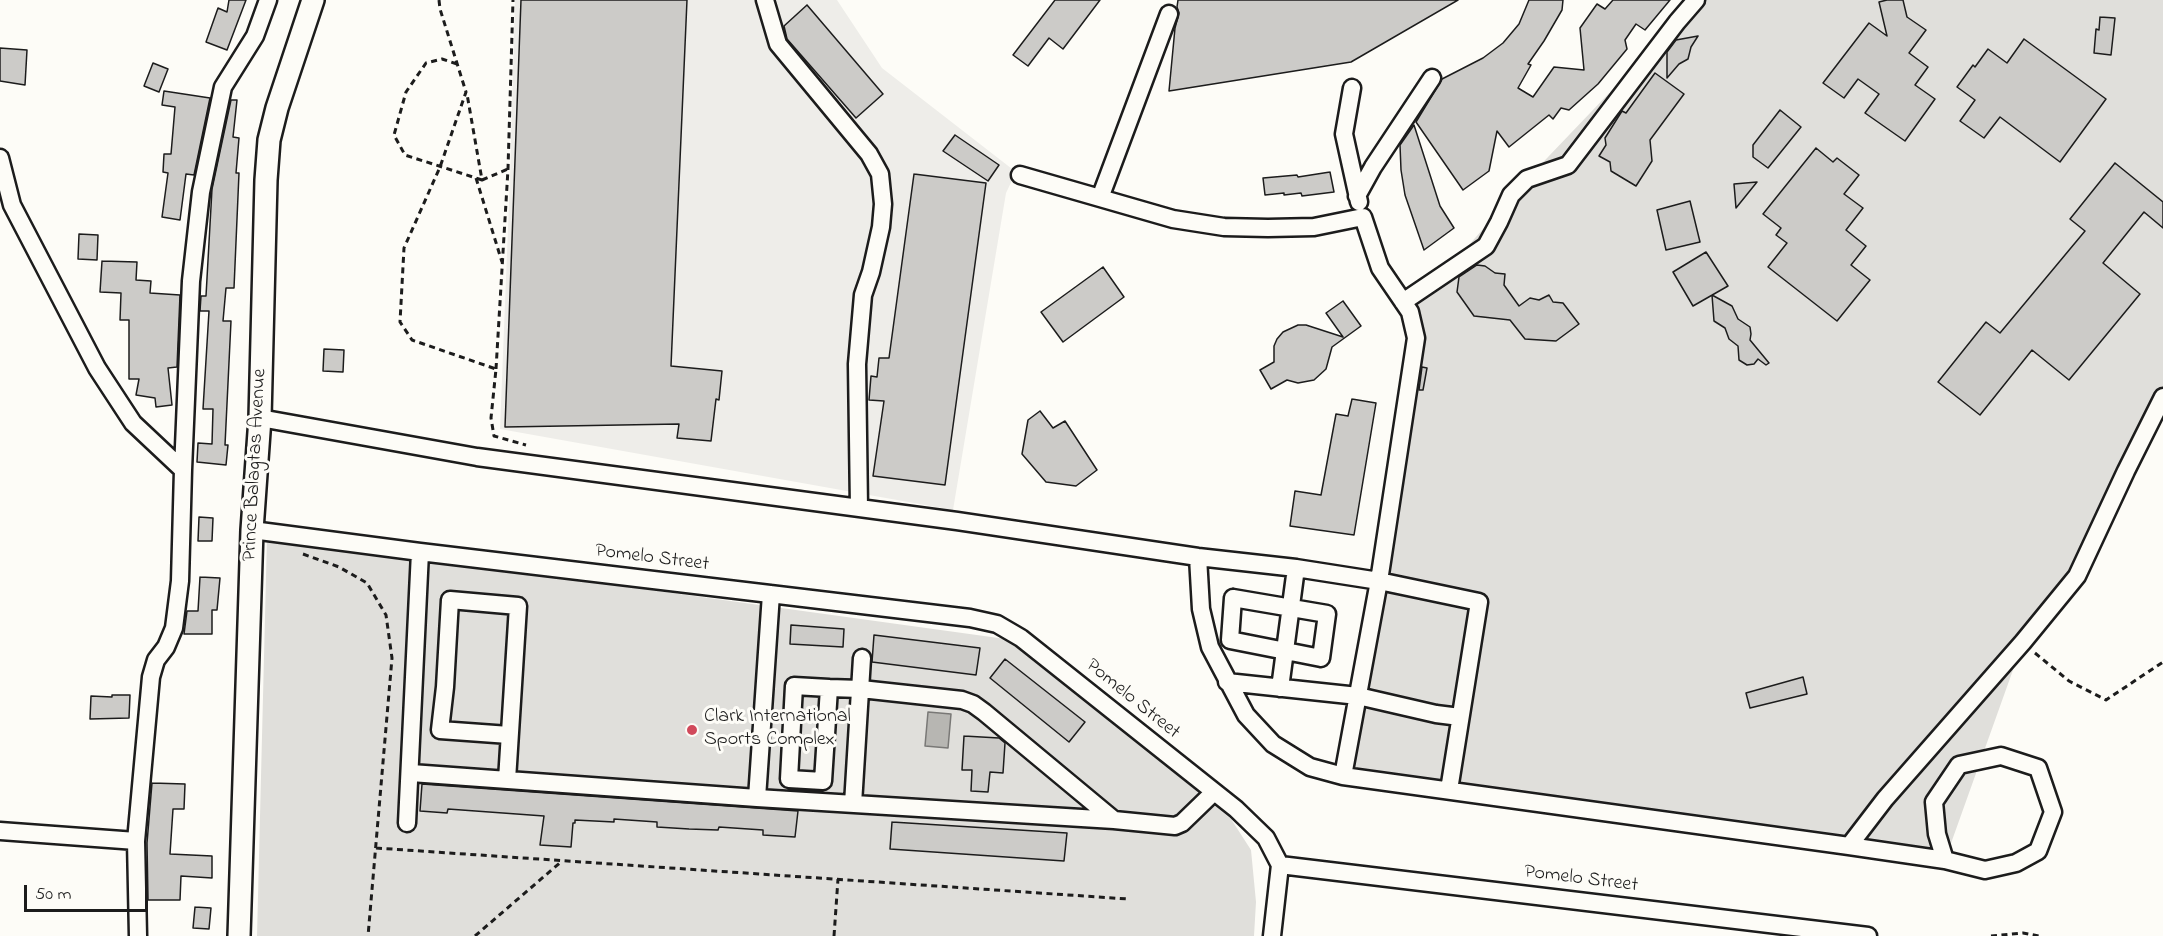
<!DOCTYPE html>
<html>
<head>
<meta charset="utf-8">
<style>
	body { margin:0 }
	#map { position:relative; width:2163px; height:936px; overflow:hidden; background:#fdfcf7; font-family:"Indie Flower",sans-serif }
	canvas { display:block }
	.scale { position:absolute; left:24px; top:885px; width:124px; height:27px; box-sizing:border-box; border:3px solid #1c1c1c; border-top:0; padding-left:8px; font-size:18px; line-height:21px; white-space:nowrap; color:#1c1c1c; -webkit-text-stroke:4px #fdfcf7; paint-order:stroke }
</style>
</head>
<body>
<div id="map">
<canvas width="2163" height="936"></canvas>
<div class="scale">50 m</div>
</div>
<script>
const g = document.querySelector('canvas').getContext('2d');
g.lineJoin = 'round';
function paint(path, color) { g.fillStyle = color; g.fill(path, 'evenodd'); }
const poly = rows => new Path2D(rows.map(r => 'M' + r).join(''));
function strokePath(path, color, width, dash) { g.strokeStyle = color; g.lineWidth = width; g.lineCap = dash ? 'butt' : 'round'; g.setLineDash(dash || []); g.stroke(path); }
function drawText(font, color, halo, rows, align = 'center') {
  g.font = font + ' "Indie Flower",sans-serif'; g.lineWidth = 6; g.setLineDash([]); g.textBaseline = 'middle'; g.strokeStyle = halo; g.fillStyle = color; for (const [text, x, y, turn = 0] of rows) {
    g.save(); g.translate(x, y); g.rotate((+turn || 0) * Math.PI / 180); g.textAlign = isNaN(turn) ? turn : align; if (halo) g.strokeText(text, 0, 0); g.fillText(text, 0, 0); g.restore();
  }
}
paint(poly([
	[515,0,837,0,882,68,1016,172,1006,193,953,510,500,429,510,178]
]), '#eeede9');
paint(poly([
	[1687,0,2163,0,2163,397,2077,576,2023,642,1945,860,1343,776,1410,312,1527,179,1677,22],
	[267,537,1013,640,1231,819,1251,850,1256,902,1254,936,257,936]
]), '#e0dfdb');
const water = poly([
	[928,712,951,714,948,748,925,746,928,712]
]);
paint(water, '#b7b6b2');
strokePath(water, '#797876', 1.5);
const building = poly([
	[229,0,246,0,227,50,206,42,218,8,227,12,229,0],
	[521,0,687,0,671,366,722,371,719,400,716,399,711,441,677,438,679,424,505,427,521,0],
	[1055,0,1100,0,1063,49,1049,38,1028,66,1013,55,1055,0],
	[1178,0,1458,0,1351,62,1169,91,1175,28,1179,13,1177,7,1178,0],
	[1529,0,1563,0,1562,10,1544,41,1528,64,1531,65,1518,88,1533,97,1554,67,1584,70,1580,28,1597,4,1605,9,1613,0,1670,0,1645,30,1636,24,1625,40,1627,49,1598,84,1569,110,1561,108,1553,119,1549,115,1509,147,1497,131,1489,171,1463,190,1416,122,1442,79,1483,58,1503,43,1519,24,1529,0],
	[1887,0,1903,0,1907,17,1926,30,1909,53,1928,67,1915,85,1935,99,1905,141,1865,113,1879,94,1858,79,1844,98,1823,83,1869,23,1887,36,1879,2,1887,0],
	[807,5,883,94,856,118,787,39,784,26,807,5],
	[2100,17,2115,18,2111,55,2094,53,2096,29,2099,30,2100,17],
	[1698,36,1691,47,1688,59,1679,64,1667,78,1667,52,1676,40,1698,36],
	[2024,39,2106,99,2060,162,2000,117,1984,138,1960,121,1975,100,1957,87,1973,65,1975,67,1988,49,2007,63,2024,39],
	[0,48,27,50,25,85,0,81,0,48],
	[153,63,168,69,159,92,144,86,153,63],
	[1655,73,1684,94,1650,140,1652,161,1636,186,1611,171,1610,162,1599,156,1606,145,1605,138,1622,111,1626,113,1655,73],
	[164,91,210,98,194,175,186,174,180,220,162,217,168,173,163,172,164,154,171,154,175,107,162,105,164,91],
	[231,100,237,100,233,137,239,138,236,173,239,173,234,288,226,288,223,321,231,321,225,445,228,445,226,465,197,462,198,443,212,444,213,409,203,409,209,311,200,311,201,296,206,296,212,189,231,100],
	[1780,110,1801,127,1768,168,1753,157,1753,145,1780,110],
	[1414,125,1440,206,1454,228,1424,250,1405,195,1401,170,1400,145,1414,125],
	[955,135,999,165,988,181,943,151,955,135],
	[1816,148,1833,162,1837,158,1859,175,1844,194,1863,208,1846,230,1866,246,1851,265,1870,280,1837,321,1768,267,1787,243,1776,235,1781,228,1763,214,1816,148],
	[2115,163,2163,202,2163,228,2144,212,2103,263,2140,294,2069,380,2032,350,1980,415,1938,382,1986,322,2000,333,2085,231,2070,219,2115,163],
	[1330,172,1334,192,1302,196,1301,193,1284,195,1284,193,1265,195,1263,178,1297,175,1298,177,1330,172],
	[914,174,986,183,945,485,873,476,884,401,869,400,871,376,877,377,879,358,889,358,914,174],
	[1757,182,1736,208,1734,184,1757,182],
	[1690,201,1700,242,1666,250,1657,210,1690,201],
	[79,234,98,235,97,260,78,259,79,234],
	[1706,252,1728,286,1693,306,1673,272,1706,252],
	[102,261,137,262,136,280,151,281,150,293,180,295,177,367,168,368,172,405,156,407,155,398,136,395,139,379,129,379,129,320,120,320,121,293,100,292,102,261],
	[1477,265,1485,266,1495,273,1505,274,1504,285,1519,306,1530,298,1539,300,1549,295,1553,302,1563,303,1579,324,1556,341,1525,339,1510,320,1474,316,1457,292,1459,277,1477,265],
	[1103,267,1124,297,1063,342,1041,312,1103,267],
	[1712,295,1732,306,1738,319,1750,327,1751,334,1750,340,1769,363,1766,365,1758,359,1754,364,1747,365,1739,360,1738,346,1729,339,1725,328,1714,321,1712,295],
	[1343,301,1361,326,1332,347,1326,369,1314,380,1298,383,1287,380,1271,389,1260,370,1274,362,1274,346,1277,339,1283,332,1298,325,1306,325,1343,337,1326,313,1343,301],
	[324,349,344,350,343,372,323,371,324,349],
	[1422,367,1427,368,1423,390,1419,390,1422,367],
	[1352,399,1376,403,1354,535,1290,526,1295,491,1321,495,1336,414,1348,416,1352,399],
	[1040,411,1053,428,1065,421,1097,470,1076,486,1046,482,1022,454,1028,420,1040,411],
	[199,517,213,518,212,541,198,541,199,517],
	[200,577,220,578,217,610,212,610,212,634,184,634,187,611,198,611,200,577],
	[791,625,844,629,843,647,790,644,791,625],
	[874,635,980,648,976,675,872,662,874,635],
	[1005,659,1085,722,1069,742,990,678,1005,659],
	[1803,677,1807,694,1750,708,1746,693,1803,677],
	[112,695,130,695,129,718,90,719,91,696,112,697,112,695],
	[964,736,999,738,1005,743,1003,773,990,772,988,792,971,791,972,770,962,770,964,736],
	[152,783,185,784,184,809,173,809,170,854,212,856,212,878,181,876,180,900,148,900,147,843,152,783],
	[422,784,798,811,795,837,763,835,763,830,719,827,718,830,689,829,657,827,657,822,614,819,614,822,575,820,575,823,573,823,571,847,540,845,544,816,448,809,447,813,420,811,422,784],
	[892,822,1067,833,1064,861,890,849,892,822],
	[195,907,211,908,209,929,193,928,195,907]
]);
paint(building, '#cccbc8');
strokePath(building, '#1c1c1c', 1.5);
const minor = poly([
	[765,0,778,44,869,154,880,174,883,204,881,227,871,272,863,295,857,364,859,508],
	[1352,88,1344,134,1359,202],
	[0,158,12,205,97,368,133,423,183,470,180,581,174,628,166,647,156,660,151,677,136,841,138,936],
	[1020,175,1173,219,1224,227,1268,228,1314,227,1363,217,1380,268,1410,312,1416,338,1379,581,1343,776,1849,846,1885,799,2023,642,2077,576,2126,471,2163,397],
	[1357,196,1373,167,1432,78],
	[1100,198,1169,14],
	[1403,302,1486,246,1499,222,1511,195,1527,179,1568,165,1677,22,1696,0],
	[260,418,477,457,957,521,1198,557,1296,568,1379,581,1479,602,1449,790],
	[183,470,191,281,201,192,223,87,255,36,268,0],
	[252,530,420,552,970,618,997,624,1021,638,1236,809,1266,838,1280,865],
	[1198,557,1201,609,1210,647,1246,715,1273,744,1310,767,1343,776],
	[1233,598,1327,614,1321,658,1230,640,1233,598],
	[1227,682,1358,696,1436,714,1460,717],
	[829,688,823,781,789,779,794,686,829,688,861,689,962,700,973,704,984,712,1114,820],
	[1280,688,1296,568],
	[411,773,757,798,1114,820,1175,826,1182,823,1213,793],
	[507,780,518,606,450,600,445,687,440,730,509,735],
	[757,798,771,594],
	[853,804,862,658],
	[407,823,420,552],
	[0,831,136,841],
	[1849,846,1945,860,1985,870,2016,863,2038,851,2053,812,2038,768,2001,756,1959,765,1934,802,1937,834,1945,860],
	[1280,865,1868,936],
	[1272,936,1280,865]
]);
const major = poly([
	[239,936,252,530,260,418,266,180,269,140,277,108,313,0]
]);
strokePath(minor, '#1c1c1c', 21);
strokePath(major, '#1c1c1c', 26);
strokePath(poly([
	[439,0,440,9,466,92,440,167,404,248,400,322,412,340,496,369,491,418,494,436,526,445],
	[457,64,442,59,426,63,406,92,394,135,405,155,482,180,467,94],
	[476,178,502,262],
	[482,180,508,169],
	[496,369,508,169,513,0],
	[303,554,339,567,367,583,386,615,392,658,368,936],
	[2035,653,2069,681,2106,700,2163,662],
	[376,848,1128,899],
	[475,936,562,861],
	[834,936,838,879],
	[1991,936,2023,933,2039,936]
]), '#1c1c1c', 3, [6, 4.5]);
strokePath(minor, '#fdfcf7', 16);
strokePath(major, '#fdfcf7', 21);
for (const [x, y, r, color] of [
	[692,730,6,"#d1495b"]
]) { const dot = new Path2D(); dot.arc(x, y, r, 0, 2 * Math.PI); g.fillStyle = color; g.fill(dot); strokePath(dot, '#fdfcf7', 2); }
drawText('20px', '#1c1c1c', '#fdfcf7', [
	["Prince Balagtas Avenue",256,465,-87],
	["Pomelo Street",652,559,7],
	["Pomelo Street",1132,700,39],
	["Pomelo Street",1581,880,7]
]);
drawText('20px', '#1c1c1c', '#fdfcf7', [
	["Clark International",704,718],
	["Sports Complex",704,741]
], 'left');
</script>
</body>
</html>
